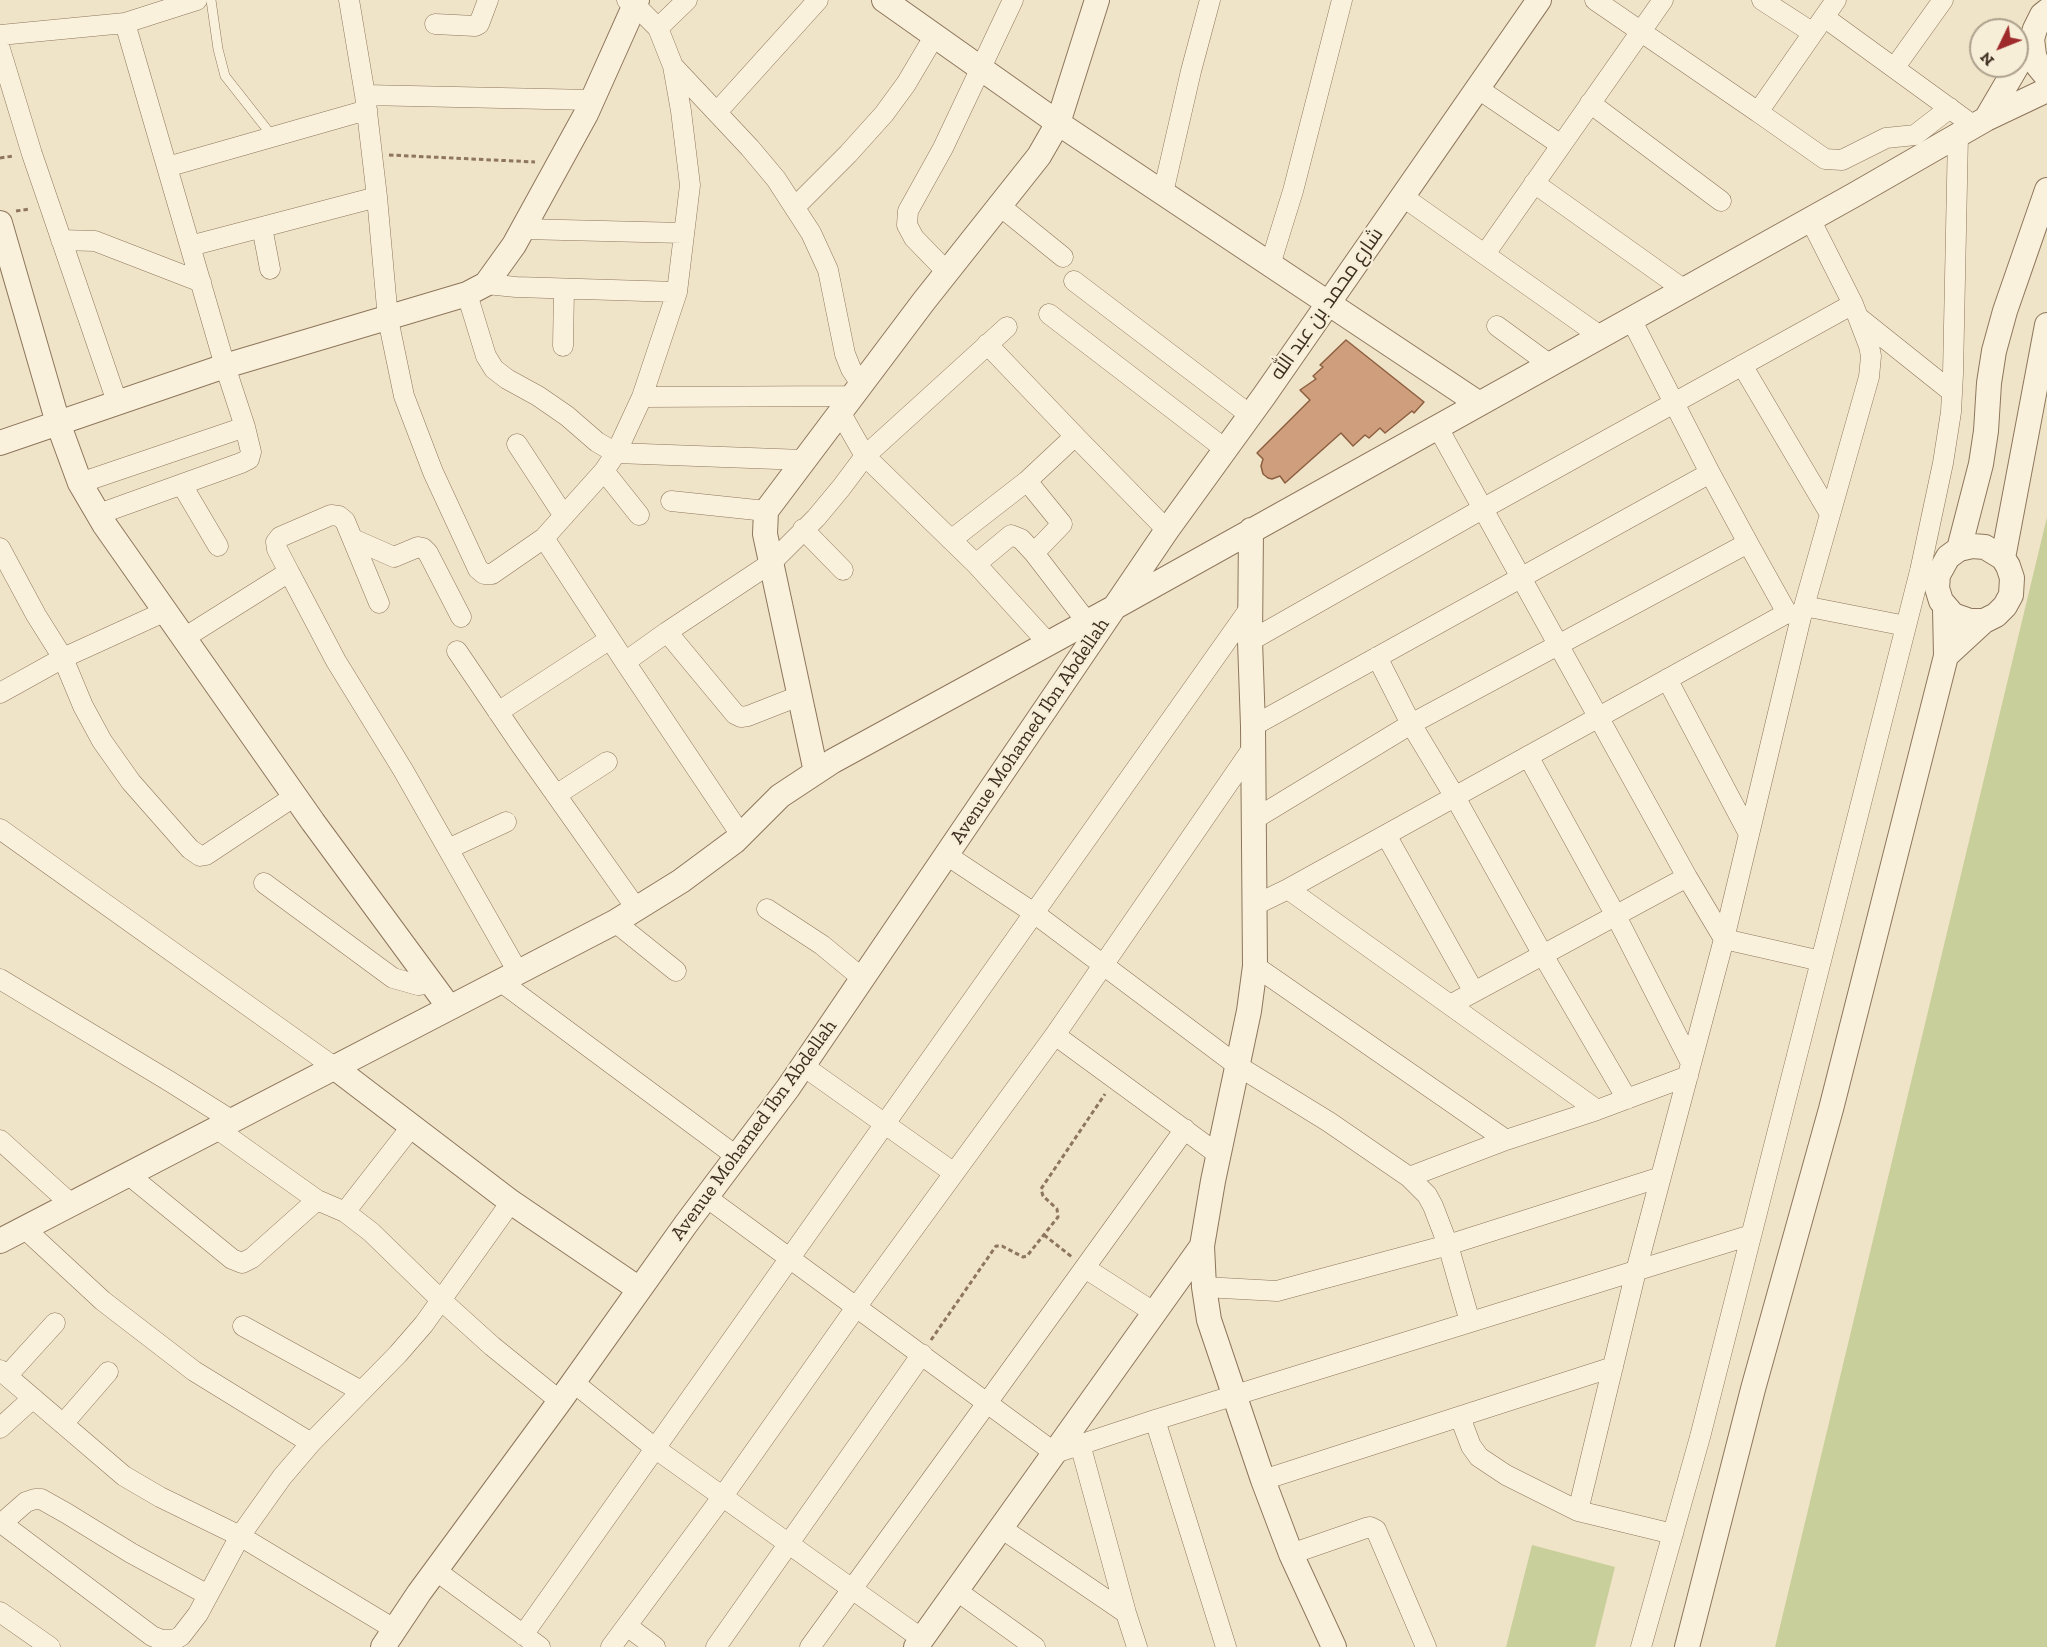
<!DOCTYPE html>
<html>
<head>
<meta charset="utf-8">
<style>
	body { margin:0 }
	#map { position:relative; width:2047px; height:1647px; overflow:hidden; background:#f0e4c8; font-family:"Zilla Slab",serif }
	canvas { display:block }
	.north { position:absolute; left:1969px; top:18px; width:60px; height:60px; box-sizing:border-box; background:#f7eed8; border:2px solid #ada18e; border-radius:50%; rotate:227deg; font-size:16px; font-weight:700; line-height:24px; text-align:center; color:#3d2e20 }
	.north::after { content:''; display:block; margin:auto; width:21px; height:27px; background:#9e2a2b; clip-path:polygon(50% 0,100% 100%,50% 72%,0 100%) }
</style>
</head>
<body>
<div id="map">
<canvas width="2047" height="1647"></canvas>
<div class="north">N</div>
</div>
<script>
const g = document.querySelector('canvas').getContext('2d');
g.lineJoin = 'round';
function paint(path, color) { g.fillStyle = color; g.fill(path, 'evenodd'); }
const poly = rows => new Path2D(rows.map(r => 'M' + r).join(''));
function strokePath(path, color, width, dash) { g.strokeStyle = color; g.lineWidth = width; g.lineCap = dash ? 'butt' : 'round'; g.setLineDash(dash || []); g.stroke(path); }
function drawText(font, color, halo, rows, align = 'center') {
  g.font = font + ' "Zilla Slab",Cairo,serif'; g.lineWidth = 4.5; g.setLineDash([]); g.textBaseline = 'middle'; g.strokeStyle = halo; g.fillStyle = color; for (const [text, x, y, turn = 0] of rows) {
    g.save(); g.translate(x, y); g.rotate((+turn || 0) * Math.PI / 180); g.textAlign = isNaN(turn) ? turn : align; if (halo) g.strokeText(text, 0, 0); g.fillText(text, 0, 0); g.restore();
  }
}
paint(poly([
	[2047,517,2047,1647,1775,1647],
	[1532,1545,1615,1567,1595,1647,1506,1647]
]), '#c9cf9b');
const building = poly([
	[1346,340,1424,402,1414,413,1412,411,1385,433,1380,428,1369,438,1365,435,1353,446,1341,433,1285,483,1280,476,1272,479,1268,478,1263,474,1261,466,1263,459,1257,453,1310,400,1300,390,1316,379,1313,376,1323,367,1320,365,1346,340]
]);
paint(building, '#cf9f7d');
strokePath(building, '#8d5f41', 1.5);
const service = poly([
	[211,0,218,49,225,76,273,137]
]);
const minor = poly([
	[349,0,365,95,592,100],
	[627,0,635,5,658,28,673,66,681,111,690,185,677,292,642,397,616,453,804,460],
	[1595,0,1758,112],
	[1762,0,1813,33],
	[1836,0,1758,112,1825,159,1842,160,1886,138,1915,135,1950,108],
	[1824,17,1974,126],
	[125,23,225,366,245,427],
	[435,24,475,26,479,24,488,0],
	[658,28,687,0],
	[0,35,125,23,197,0],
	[0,49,32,154,117,402],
	[673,66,750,148,776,179,811,233,828,270,845,354,851,369,861,384],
	[1895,67,1943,0],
	[1477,88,1561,145],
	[1590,103,1721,201],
	[717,112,818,0],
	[167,167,367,110],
	[1534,183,1683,289],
	[1163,193,1191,71,1210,0],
	[1402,196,1600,336],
	[377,197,388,319,404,396,433,472,478,569,484,574,492,574,544,538,604,471,616,453,597,442,567,416,538,396,507,379,494,369,486,356,467,294],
	[1000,206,1063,257],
	[795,207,848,154,884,114,906,84,935,35],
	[262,227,270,269],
	[523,229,683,233],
	[61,240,95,241,201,282],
	[190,246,377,197,365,95],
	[1485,254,1663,0],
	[1270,265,1293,191,1342,0],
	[947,272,914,238,907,225,908,211,943,148,1013,0],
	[1074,281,1250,415],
	[486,284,516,287,677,292],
	[1049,314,1225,449],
	[1858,317,1952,392],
	[1497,326,1549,364],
	[987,344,1075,436],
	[563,346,564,289],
	[1742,365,1830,514],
	[642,397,852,396],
	[1437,426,1687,877,1724,939,1821,961],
	[517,444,564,516],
	[604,471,639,515],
	[80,483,245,427,251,452,249,459,241,463,99,514],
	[182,485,218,546],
	[671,501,766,511],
	[803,529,843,570],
	[544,538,625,662,741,835],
	[353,539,394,557,418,547,423,548,428,553,461,617],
	[951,540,1027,481],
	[0,548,36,615,63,658,83,706,102,741,131,782,190,849,200,856,206,855,295,796],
	[1034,553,1062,524,1027,481,1075,436,1167,530],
	[976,564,865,456,1007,327],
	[289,572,336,661,403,770,518,972],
	[1804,606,1906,626],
	[1788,613,1801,617,1869,377,1871,356,1869,346,1853,304],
	[667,632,735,714,741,717,748,716,799,696],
	[184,638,289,572,277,549,276,542,280,537,331,515,339,516,345,521,379,603],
	[1250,641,1484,508,1853,304,1810,219],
	[1048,643,976,564,1011,535,1021,539,1034,553,1087,622],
	[457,651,520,744,636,908],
	[1377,657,1411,724,1455,797,1543,955,1627,1099],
	[625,662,667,632,771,563,816,518,841,488,865,456,840,412],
	[1667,679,1749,834],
	[0,693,63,658,166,611],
	[498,712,610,639],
	[1253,726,1710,473,1631,319],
	[1528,756,1616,916,1691,1063],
	[556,795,607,762],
	[1253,820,1411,724,1748,543,1710,473],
	[0,829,334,1067],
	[1386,835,1474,992],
	[448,849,506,822],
	[945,854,1034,913,1238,1066,1329,1122,1409,1177,1506,1140,1597,1110,1688,1076],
	[264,883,393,978,418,985,431,983],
	[1288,889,1450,1005,1687,877],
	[1253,906,1288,889,1787,613,1748,543],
	[767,909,822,945,862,978],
	[615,922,676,971],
	[1255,966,1506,1140],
	[0,979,169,1081,231,1120],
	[500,981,736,1156],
	[1450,1005,1597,1110],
	[1055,1035,1219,1155],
	[802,1065,954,1173],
	[0,1140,71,1204],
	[129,1175,232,1259,242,1263,252,1258,317,1200,216,1128],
	[1409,1177,1427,1195,1433,1206,1448,1245,1470,1322],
	[706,1197,987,1403,1185,1129],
	[317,1200,345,1212,371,1232,441,1300,492,1346,560,1401],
	[345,1212,412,1126],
	[24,1228,103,1301,194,1371,311,1443],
	[1085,1268,1155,1313],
	[1204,1287,1277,1291,1448,1245,1661,1177],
	[243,1326,361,1391],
	[0,1370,124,1476,160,1497,240,1536,394,1629],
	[7,1376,55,1323],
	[573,1382,656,1449,922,1639],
	[1460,1417,1471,1446,1479,1457,1506,1475,1578,1511],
	[1155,1420,1226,1647],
	[63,1424,108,1372],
	[0,1428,33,1398],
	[1080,1444,1126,1613,1137,1647],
	[1263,1480,1613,1367],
	[0,1522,152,1636,162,1640,174,1640,181,1636,198,1614,240,1536,282,1477,311,1443,398,1354,424,1324,511,1202],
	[2,1523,26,1502,35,1499,41,1499,66,1513,131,1553,208,1595],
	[1001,1528,1126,1613],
	[1673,1534,1578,1511,1636,1271,1724,939,1801,617],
	[1291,1554,1366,1528,1370,1527,1376,1530,1426,1647],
	[435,1570,540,1647],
	[957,1591,1035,1647],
	[0,1612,50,1647],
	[627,1626,655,1647],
	[523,1635,1250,608],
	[611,1647,723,1496,857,1306,1055,1035,1252,749],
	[716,1647,922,1354],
	[810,1647,987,1403,1055,1453,1155,1420,1751,1235],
	[1641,1647,1700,1437,1920,571,1943,463,1951,412,1953,374,1958,135]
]);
const tertiary = poly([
	[884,0,1058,123,1478,403],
	[2047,11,2042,15,2035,29,2032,39,2034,55,2038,66,2047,77],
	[1986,119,2017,66],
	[0,223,58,423,80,483,104,524,313,822,449,1007],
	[0,443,225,366,467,294,486,284,514,245,586,114,637,0],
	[1251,530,1250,641,1253,726,1255,966,1249,1011,1213,1181,1202,1246,1204,1287,1209,1320,1263,1480,1291,1554,1334,1647],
	[1959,549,1981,464,1986,431,1989,383,1994,351,2005,311,2047,190],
	[2003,558,2047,325],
	[1946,656,1984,621,1996,615,2005,606,2011,595,2012,578,2008,566,2003,558,1985,547,1972,546,1959,549,1948,557,1938,575,1937,588,1941,601,1953,615,1970,621,1984,621],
	[816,772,765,534,766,511,924,301,1039,156,1058,123,1097,0],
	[334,1067,511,1202,639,1289],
	[0,1241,615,922,681,881,735,841,780,796,833,761,1115,607,1854,195,1986,119,2047,90],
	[383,1647,419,1593,560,1401,686,1224,788,1088,1167,530,1264,396,1539,0],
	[916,1647,1202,1246],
	[1687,1647,1753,1389,1831,1109,1946,656,1945,608]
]);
strokePath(service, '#8d765c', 10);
strokePath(minor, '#8d765c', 21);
strokePath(tertiary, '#8d765c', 26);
strokePath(poly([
	[389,155,535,162],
	[0,158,13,156],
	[16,211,30,209],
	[1044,1235,1072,1257],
	[931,1340,996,1246,1002,1246,1023,1257,1027,1256,1058,1217,1057,1209,1043,1196,1041,1189,1105,1094]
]), '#8d765c', 3, [4.5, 3]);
strokePath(service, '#faf1dc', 9);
strokePath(minor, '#faf1dc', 20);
strokePath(tertiary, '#faf1dc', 24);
drawText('20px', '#3d2e20', '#f7eed8', [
	["شارع محمد بن عبد الله",1327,304,-55],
	["Avenue Mohamed Ibn Abdellah",1030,731,-56],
	["Avenue Mohamed Ibn Abdellah",754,1130,-54]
]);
</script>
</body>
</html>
